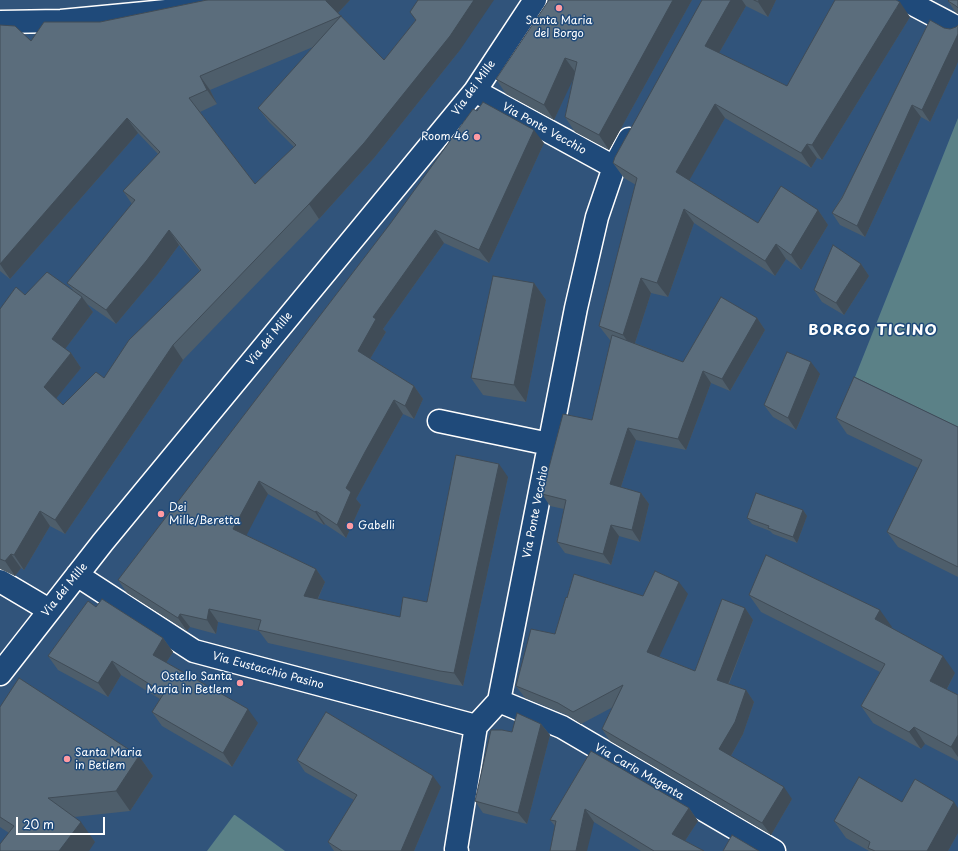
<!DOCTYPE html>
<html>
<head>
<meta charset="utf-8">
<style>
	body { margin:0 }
	#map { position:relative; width:958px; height:851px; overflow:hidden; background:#31547b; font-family:"Playpen Sans",sans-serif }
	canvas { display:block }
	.scale { position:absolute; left:16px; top:817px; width:89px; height:18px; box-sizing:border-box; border:2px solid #fff; border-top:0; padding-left:5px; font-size:12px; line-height:14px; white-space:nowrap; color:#fff; -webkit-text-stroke:3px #1f4a7a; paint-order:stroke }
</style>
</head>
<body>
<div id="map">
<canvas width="958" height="851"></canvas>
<div class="scale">20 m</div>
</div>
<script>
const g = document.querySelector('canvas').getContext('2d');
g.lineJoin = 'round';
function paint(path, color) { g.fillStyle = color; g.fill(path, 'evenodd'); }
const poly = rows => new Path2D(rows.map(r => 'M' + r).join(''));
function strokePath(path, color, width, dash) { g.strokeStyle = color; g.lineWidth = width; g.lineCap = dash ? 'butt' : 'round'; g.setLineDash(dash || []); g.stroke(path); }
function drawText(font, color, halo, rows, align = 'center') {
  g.font = font + ' "Playpen Sans",sans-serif'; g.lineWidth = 3; g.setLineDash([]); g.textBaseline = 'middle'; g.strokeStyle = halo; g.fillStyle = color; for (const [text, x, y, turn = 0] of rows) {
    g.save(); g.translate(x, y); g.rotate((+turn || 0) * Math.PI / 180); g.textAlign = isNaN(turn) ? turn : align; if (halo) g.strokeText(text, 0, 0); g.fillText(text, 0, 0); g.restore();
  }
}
paint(poly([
	[958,118,958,427,855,377],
	[234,815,235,815,285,851,207,851]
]), '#5b8187');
const minor = poly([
	[905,0,958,28],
	[0,22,61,21,176,10,222,0],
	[475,91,614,167],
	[439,421,549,444],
	[77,575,194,651,476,726],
	[0,581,49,610],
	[0,674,103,542,475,91,535,0],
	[499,701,562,727,774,851],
	[457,851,456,849,476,726,499,701,576,308,597,217,614,167,629,139]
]);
strokePath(minor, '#fff', 25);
strokePath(minor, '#1f4a7a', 22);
paint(poly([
	[207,0,350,0,338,13,384,60,416,20,410,12,460,50,374,158,319,219,183,360,65,534,50,526,24,570,21,568,15,576,0,569,0,309,25,295,73,290,67,283,132,204,123,191,158,154,138,133,10,279,0,271,0,25,31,41,100,22],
	[313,47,258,108,269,122,294,147,255,184,200,112,217,104,210,90],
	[179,245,200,271,104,378,63,405,56,398,81,368,71,353,65,349,93,312,87,304,116,324,157,275],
	[549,0,692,0,609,150,575,132,565,117,574,76,554,120,506,94,496,79],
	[702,0,776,0,768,17,746,6,719,53,787,86,910,17,822,160,817,158,811,168,725,118,689,180,758,223,818,210,828,225,801,270,786,259,775,276,694,223,668,297,651,293,635,343,683,362,757,318,765,330,730,391,711,383,686,450,636,440,621,487,641,493,649,504,640,542,619,536,611,565,565,553,557,542,564,509,550,506,542,494,592,420,611,341,610,340,599,326,636,185,624,178,613,163],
	[958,0,958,14,956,13,948,1],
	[958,25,958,62,930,122,921,117,865,237,840,225,832,213,944,28,950,29,956,27],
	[544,143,489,263,444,243,383,329,386,332,370,359,414,386,423,399,414,419,403,414,374,466,356,499,361,505,346,538,325,524,324,525,268,494,246,535,316,569,325,582,318,599,400,617,427,602,508,477,463,686,450,684,268,643,259,631,218,622,216,634,190,627,187,631,127,593,118,580,390,224],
	[861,264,869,276,844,315,822,302,814,290],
	[534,283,546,300,526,402,483,395,471,378],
	[820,374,796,430,773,417,764,405],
	[836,418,958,427,958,577,898,547,887,532,918,468,847,434],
	[803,510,807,516,797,543,773,534,770,531,752,524,747,518],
	[688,594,659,656,695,671,745,608,753,620,729,684,746,690,754,702,743,734,731,756,792,799,771,835,610,741,602,729,613,707,581,724,567,715,525,698,516,686,555,634,567,598],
	[749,595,892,627,891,628,955,673,947,689,958,695,958,761,925,744,921,749,873,723,861,706,880,672,761,612],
	[96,607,163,638,173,652,166,663,258,723,232,767,162,726,152,712,160,699,121,675,108,697,58,670,48,656],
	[0,707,139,756,153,776,130,811,74,817,95,842,9,833,0,827],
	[541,724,550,735,527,824,483,813,475,801,512,732],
	[591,751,689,808,698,821,685,841,704,851,641,851,594,822,555,826,550,820],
	[297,760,441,787,414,851,334,851,328,842,354,800,305,772],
	[902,802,958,808,958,833,948,851,869,851,846,838,834,821]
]), '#4e5e6b');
paint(poly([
	[326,0,350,0,336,15,326,1],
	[474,0,494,0,460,50,374,158,319,219,309,204],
	[673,0,692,0,609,150,599,135],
	[731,0,742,0,746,6,715,60,705,46],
	[759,0,776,0,768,17,758,2],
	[900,2,910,17,822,160,812,145],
	[958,34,958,62,930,122,922,110],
	[565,58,576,73,554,120,544,105],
	[200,76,210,90,217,104,207,90],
	[715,104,725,118,686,186,676,172],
	[912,105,921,117,865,237,857,226],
	[127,118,138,133,10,279,0,264],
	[534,130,544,143,489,263,479,250],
	[807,144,817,158,811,168,801,153],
	[684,209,694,223,668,297,657,283],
	[818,210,828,225,801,270,791,255],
	[169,230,179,245,157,275,116,324,106,310],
	[435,230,444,243,383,329,386,332,367,364,358,351,373,317],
	[776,244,786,259,775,276,765,261],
	[861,264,869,276,844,315,836,303],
	[641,278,651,293,633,349,623,335],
	[534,283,546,300,526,402,514,385],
	[82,297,93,312,62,353,52,339],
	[757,318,765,330,730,391,722,379],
	[173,345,183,360,65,534,55,520],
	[71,353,81,368,54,401,44,387],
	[811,362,820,374,796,430,788,418],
	[703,371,711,383,686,450,678,439],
	[414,386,423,399,414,419,405,406],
	[394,400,403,414,374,466,356,499,361,505,346,538,337,525,346,488,365,452],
	[628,428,636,440,618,496,610,484],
	[499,464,508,477,463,686,454,673],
	[259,481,268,494,243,542,233,529],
	[641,493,649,504,640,542,632,530],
	[803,510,807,516,797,543,793,537],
	[40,511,50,526,24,570,14,555],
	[316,511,325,524,324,525,315,512],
	[611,525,619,536,611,565,603,554],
	[11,554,21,568,15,576,5,561],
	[316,569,325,582,313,609,304,596],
	[679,582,688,594,656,664,647,652],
	[745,608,753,620,725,692,717,680],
	[209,609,218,622,216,634,207,620],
	[880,610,892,627,887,636,875,619],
	[180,614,190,627,187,631,178,618],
	[163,638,173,652,162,669,153,655],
	[943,656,955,673,942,698,930,681],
	[112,661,121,675,108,697,98,683],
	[746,690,754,702,743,734,728,761,719,749],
	[248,709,258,723,232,767,223,753],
	[541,724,550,735,527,824,518,813],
	[914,727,925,744,921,749,909,732],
	[958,735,958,757,951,747],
	[139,756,153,776,130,811,116,791],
	[433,776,441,787,414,851,401,851],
	[784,787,792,799,771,835,762,823],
	[954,802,958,808,958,833,948,851,927,851],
	[689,808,698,821,681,847,672,834],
	[585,809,594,822,587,851,576,851],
	[81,822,95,842,89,851,59,851]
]), '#404c57');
const building = poly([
	[207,0,326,0,326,1,384,60,416,20,410,12,418,0,474,0,450,36,364,143,309,204,173,345,55,520,40,511,14,555,11,554,5,561,0,559,0,309,16,287,25,295,47,272,82,297,52,339,71,353,44,387,63,405,96,372,104,378,129,340,201,270,169,230,147,260,106,310,67,283,135,200,123,191,160,152,127,118,0,264,0,25,15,26,31,41,44,22,100,22,207,0],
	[341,16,258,108,296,145,255,184,189,98,207,90,200,76,341,16],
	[549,0,673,0,599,135,565,117,577,62,565,58,544,105,496,79,549,0],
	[702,0,731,0,705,46,787,86,835,0,896,0,900,2,812,145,807,144,801,153,715,104,676,172,758,223,781,186,818,210,791,255,776,244,765,261,684,209,657,283,641,278,623,335,599,326,637,178,613,163,615,157,702,0],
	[754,0,759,0,758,2,754,0],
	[949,0,958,0,958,8,956,6,948,1,949,0],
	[930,20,944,28,950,29,956,27,958,25,958,34,922,110,912,105,857,226,832,213,842,198,930,20],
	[483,102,534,130,479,250,435,230,373,317,376,319,358,351,414,386,405,406,394,400,365,452,346,488,351,492,337,525,316,511,315,512,259,481,233,529,316,569,304,596,400,617,403,597,427,602,456,455,499,464,454,673,440,671,258,630,261,620,209,609,207,620,180,614,178,618,118,580,390,224,473,109,477,111,483,102],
	[833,245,861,264,836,303,814,290,833,245],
	[493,276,534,283,514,385,471,378,493,276],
	[721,297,757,318,722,379,703,371,678,439,628,428,610,484,641,493,632,530,611,525,603,554,557,542,566,500,542,494,563,414,592,420,612,335,683,362,721,297],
	[787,352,811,362,788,418,764,405,787,352],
	[854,377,958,427,958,567,887,532,922,460,836,418,854,377],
	[756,493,803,510,793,537,768,528,769,526,747,518,756,493],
	[766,555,880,610,875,619,943,656,930,681,958,695,958,735,951,747,914,727,909,732,861,706,885,664,749,595,766,555],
	[655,571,679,582,647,652,695,671,722,599,745,608,717,680,746,690,735,722,719,749,784,787,762,823,602,729,623,685,573,712,558,703,516,686,531,629,555,634,566,597,567,598,574,574,643,596,655,571],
	[102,599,163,638,153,655,248,709,223,753,152,712,164,693,112,661,98,683,48,656,88,601,96,607,102,599],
	[19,678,139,756,116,791,48,798,81,822,59,851,0,851,0,844,14,826,0,817,0,707,19,678],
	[326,712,433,776,401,851,342,851,328,842,357,795,297,760,326,712],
	[517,713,541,724,518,813,475,801,491,730,502,730,512,732,517,713],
	[591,751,689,808,672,834,704,851,654,851,585,809,576,851,550,851,556,821,550,820,591,751],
	[859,777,902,802,915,779,954,802,927,851,875,851,868,848,870,842,834,821,859,777],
	[732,835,759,851,723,851,732,835]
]);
paint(building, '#5b6d7c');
strokePath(building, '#404c57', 1);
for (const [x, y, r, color] of [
	[559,8,4,"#ff9aa2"],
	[477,137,4,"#ff9aa2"],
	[161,514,4,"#ff9aa2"],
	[350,526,4,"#ff9aa2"],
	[240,683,4,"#ff9aa2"],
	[67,759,4,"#ff9aa2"]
]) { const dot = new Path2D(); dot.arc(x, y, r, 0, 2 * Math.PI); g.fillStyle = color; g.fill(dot); strokePath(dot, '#1f4a7a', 1.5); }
drawText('11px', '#fff', '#1f4a7a', [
	["Santa Maria",559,21,"center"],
	["del Borgo",559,34,"center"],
	["Room 46",469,137,"right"],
	["Dei",169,508],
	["Mille/Beretta",169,521],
	["Gabelli",358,526],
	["Ostello Santa",232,677,"right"],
	["Maria in Betlem",232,690,"right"],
	["Santa Maria",75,753],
	["in Betlem",75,766]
], 'left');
drawText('11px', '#fff', '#1f4a7a', [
	["Via dei Mille",474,88,-54],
	["Via Ponte Vecchio",544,129,29],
	["Via dei Mille",270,339,-51],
	["Via Ponte Vecchio",536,512,-79],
	["Via dei Mille",65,590,-51],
	["Via Eustacchio Pasino",268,671,15],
	["Via Carlo Magenta",639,772,30]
]);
g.letterSpacing = '1px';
drawText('bold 15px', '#fff', '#1f4a7a', [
	["BORGO TICINO",873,331]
]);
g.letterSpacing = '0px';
</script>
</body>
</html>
